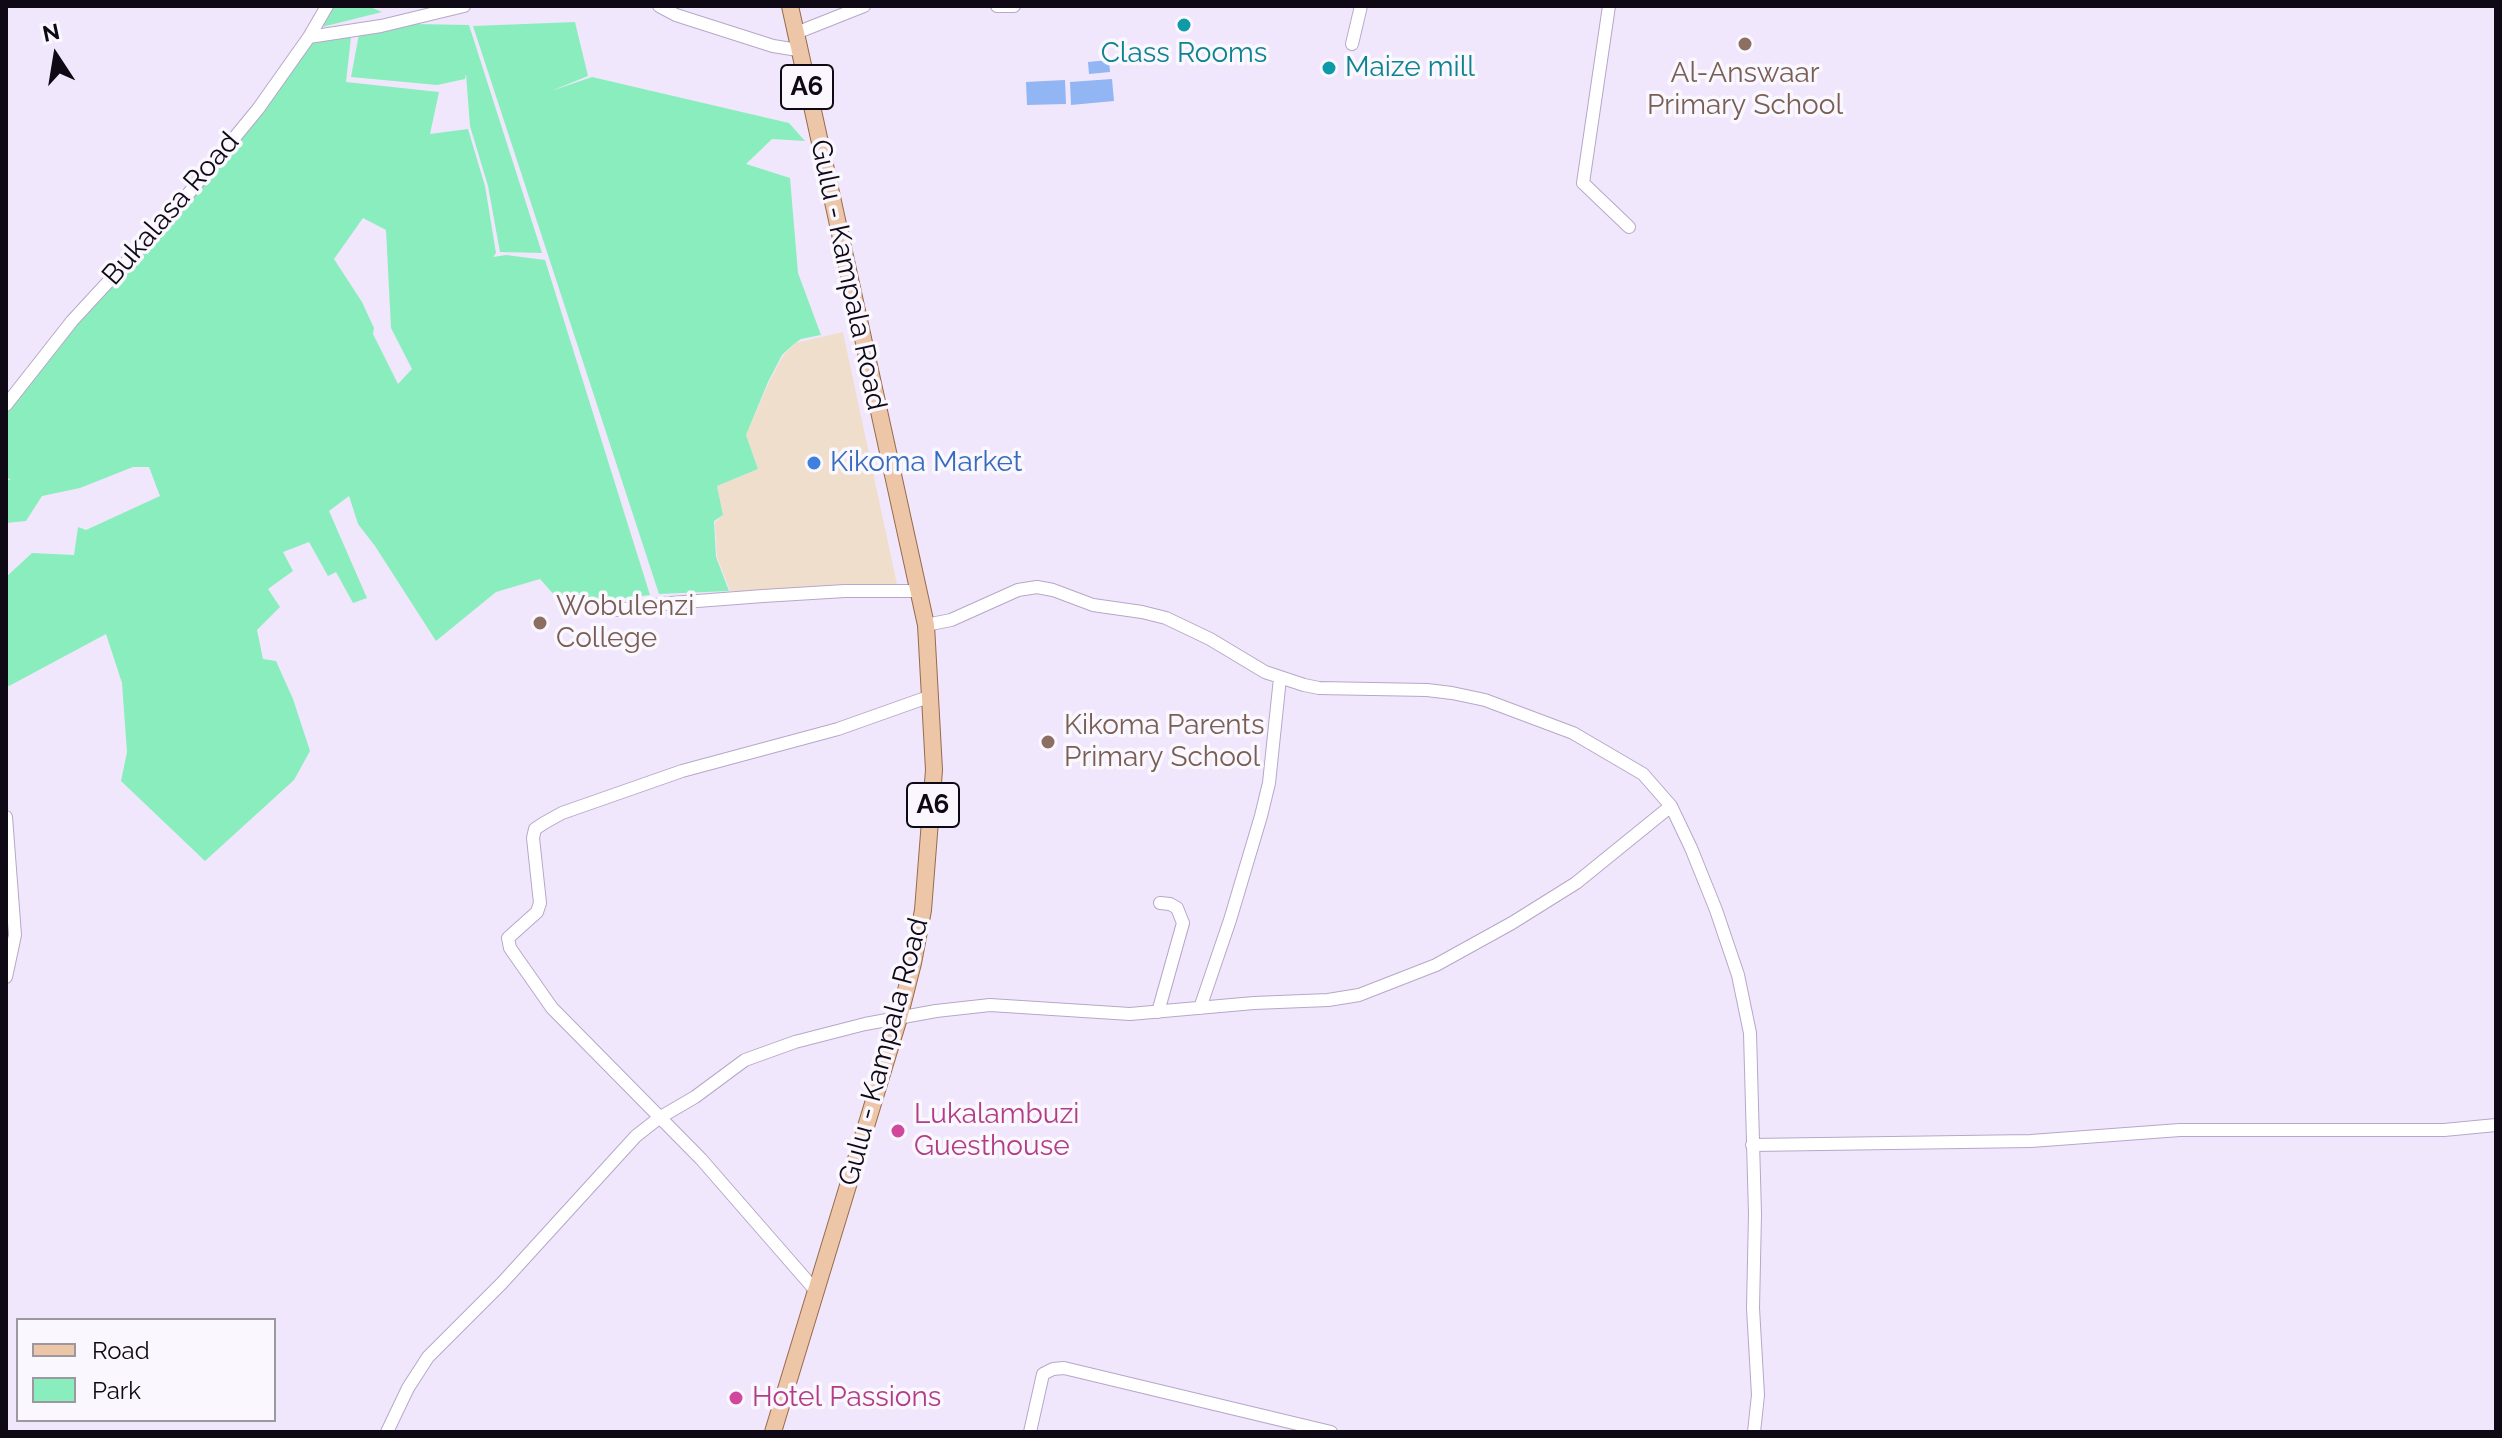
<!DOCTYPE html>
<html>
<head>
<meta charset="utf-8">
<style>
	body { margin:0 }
	#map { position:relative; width:2502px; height:1438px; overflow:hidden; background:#f1e7fc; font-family:Raleway,sans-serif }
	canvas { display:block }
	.frame { position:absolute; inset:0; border:8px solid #0e0914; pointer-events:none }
	.legend { position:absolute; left:16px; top:1318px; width:260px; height:104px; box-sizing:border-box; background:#faf7fe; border:2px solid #9c98a0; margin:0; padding:10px 14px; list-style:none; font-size:24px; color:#0e0914 }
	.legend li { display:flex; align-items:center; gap:16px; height:40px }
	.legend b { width:40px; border:2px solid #9c98a0 }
	.north { position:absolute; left:16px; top:16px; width:80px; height:80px; -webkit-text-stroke:6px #faf7fe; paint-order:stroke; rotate:348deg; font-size:22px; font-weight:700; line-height:32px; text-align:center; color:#0e0914 }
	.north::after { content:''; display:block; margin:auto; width:28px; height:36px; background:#0e0914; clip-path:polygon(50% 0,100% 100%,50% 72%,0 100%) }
</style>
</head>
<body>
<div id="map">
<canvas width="2502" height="1438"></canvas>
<div class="frame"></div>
<ul class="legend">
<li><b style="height:10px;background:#edc5a7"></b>Road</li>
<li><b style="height:22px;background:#8aedbd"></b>Park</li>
</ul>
<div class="north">N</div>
</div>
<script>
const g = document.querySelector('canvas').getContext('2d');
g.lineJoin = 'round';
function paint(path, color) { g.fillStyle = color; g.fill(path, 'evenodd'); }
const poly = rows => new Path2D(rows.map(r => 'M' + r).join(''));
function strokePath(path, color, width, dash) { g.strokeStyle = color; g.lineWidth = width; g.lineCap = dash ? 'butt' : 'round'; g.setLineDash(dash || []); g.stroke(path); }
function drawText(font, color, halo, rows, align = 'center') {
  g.font = font + ' Raleway,sans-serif'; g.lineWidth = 7; g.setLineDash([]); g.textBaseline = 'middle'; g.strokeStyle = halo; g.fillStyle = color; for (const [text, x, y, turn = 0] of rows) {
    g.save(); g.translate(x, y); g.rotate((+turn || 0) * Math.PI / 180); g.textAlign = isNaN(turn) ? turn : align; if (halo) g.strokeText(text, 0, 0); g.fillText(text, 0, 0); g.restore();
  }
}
paint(poly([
	[843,332,898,589,763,593,730,591,717,557,715,522,723,515,717,486,758,469,746,435,769,382,783,356,795,343]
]), '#f0decd');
paint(poly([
	[332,6,368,6,382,12,318,28],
	[575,22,588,76,551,91,592,77,789,123,805,141,772,139,746,164,790,178,798,273,821,335,801,339,794,344,782,355,768,382,746,435,758,469,717,486,723,515,714,521,716,557,729,591,659,594,473,26],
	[414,24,469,25,542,253,500,252,488,186,470,126,466,74,465,79,437,85,351,77,359,34],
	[351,37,346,82,439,92,430,134,468,129,485,186,496,253,493,257,506,255,545,260,650,595,563,605,540,579,496,592,436,641,375,546,358,524,349,496,329,511,367,598,353,603,336,572,328,576,309,542,283,552,293,571,268,589,280,607,257,630,263,659,276,661,293,699,310,751,294,780,205,861,121,781,127,752,122,683,106,634,9,686,6,684,6,577,32,553,74,555,78,527,86,530,160,496,149,467,133,467,80,488,42,496,26,521,6,523,6,480,11,480,6,477,6,414,82,316,138,261,292,63,297,66,297,53,305,43],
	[363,218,386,230,391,328,412,369,398,384,373,334,374,328,362,302,334,259]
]), '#8aedbd');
paint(poly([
	[1109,60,1110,72,1089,74,1088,62],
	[1112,79,1114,101,1071,105,1070,82],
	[1065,80,1066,104,1027,105,1026,82]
]), '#91b6f3');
const minor = poly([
	[659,6,676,15,773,46,798,50],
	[997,6,1014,6],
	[1609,6,1583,183,1629,227],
	[796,33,864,6],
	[309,37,381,26,464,6],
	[1352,44,1361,6],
	[6,405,72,321,180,204,258,109,309,37,327,6],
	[618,610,671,603,763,596,845,591,919,591],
	[926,625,951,620,1018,590,1037,587,1053,590,1093,605,1142,612,1166,618,1210,639,1265,672,1304,685,1319,688,1427,690,1452,693,1485,700,1573,733,1643,774,1671,806,1691,848,1716,910,1738,975,1750,1033,1755,1214,1753,1308,1758,1395,1754,1432],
	[6,817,15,935,6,977],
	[1200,1008,1230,920,1261,816,1269,783,1280,678],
	[1158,1012,1183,923,1177,908,1170,904,1160,903],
	[1752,1145,2031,1141,2180,1130,2444,1130,2496,1125],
	[816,1291,701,1159,552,1008,510,948,508,938,537,912,540,903,533,838,535,829,544,823,562,813,682,771,838,729,931,696],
	[387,1432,408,1388,428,1357,502,1283,636,1136,659,1118,695,1097,745,1060,795,1042,865,1024,936,1011,990,1005,1130,1014,1254,1003,1328,1000,1359,995,1436,965,1512,923,1576,883,1671,806],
	[1030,1432,1043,1374,1053,1369,1064,1368,1331,1432]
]);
const major = poly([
	[773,1432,899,1018,913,963,923,910,934,770,926,625,790,6]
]);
strokePath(minor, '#b7a7c8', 14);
strokePath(major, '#976a4e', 18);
strokePath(minor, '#fff', 12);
strokePath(major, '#edc5a7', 16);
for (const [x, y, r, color] of [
	[1184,25,8,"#0f9aa8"],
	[1745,44,8,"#8d6e63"],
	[1329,68,8,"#0f9aa8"],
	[814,463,8,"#3f7fe0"],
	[540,623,8,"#8d6e63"],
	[1048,742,8,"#8d6e63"],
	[898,1131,8,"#d1479c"],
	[736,1398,8,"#d1479c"]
]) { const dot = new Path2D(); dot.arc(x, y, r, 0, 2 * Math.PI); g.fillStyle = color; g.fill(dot); strokePath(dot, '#faf7fe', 3); }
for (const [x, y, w] of [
	[807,87,52],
	[933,805,52]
]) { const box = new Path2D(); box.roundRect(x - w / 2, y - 22, w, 44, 6); g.fillStyle = '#faf7fe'; g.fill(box); strokePath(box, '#0e0914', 2); }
drawText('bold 26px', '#0e0914', null, [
	["A6",807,87],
	["A6",933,805]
]);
drawText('28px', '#0d838f', '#faf7fe', [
	["Class Rooms",1184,54],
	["Maize mill",1345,68,"left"]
]);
drawText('28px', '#785e54', '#faf7fe', [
	["Al-Answaar",1745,74,"center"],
	["Primary School",1745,106,"center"],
	["Wobulenzi",556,607],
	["College",556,639],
	["Kikoma Parents",1064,726],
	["Primary School",1064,758]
], 'left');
drawText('28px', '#0e0914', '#faf7fe', [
	["Bukalasa Road",171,209,-49],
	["Gulu - Kampala Road",848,275,78],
	["Gulu - Kampala Road",884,1052,-75]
]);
drawText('28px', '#366cbe', '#faf7fe', [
	["Kikoma Market",830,463]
], 'left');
drawText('28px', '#b23c85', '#faf7fe', [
	["Lukalambuzi",914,1115],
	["Guesthouse",914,1147],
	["Hotel Passions",752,1398]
], 'left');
</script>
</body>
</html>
